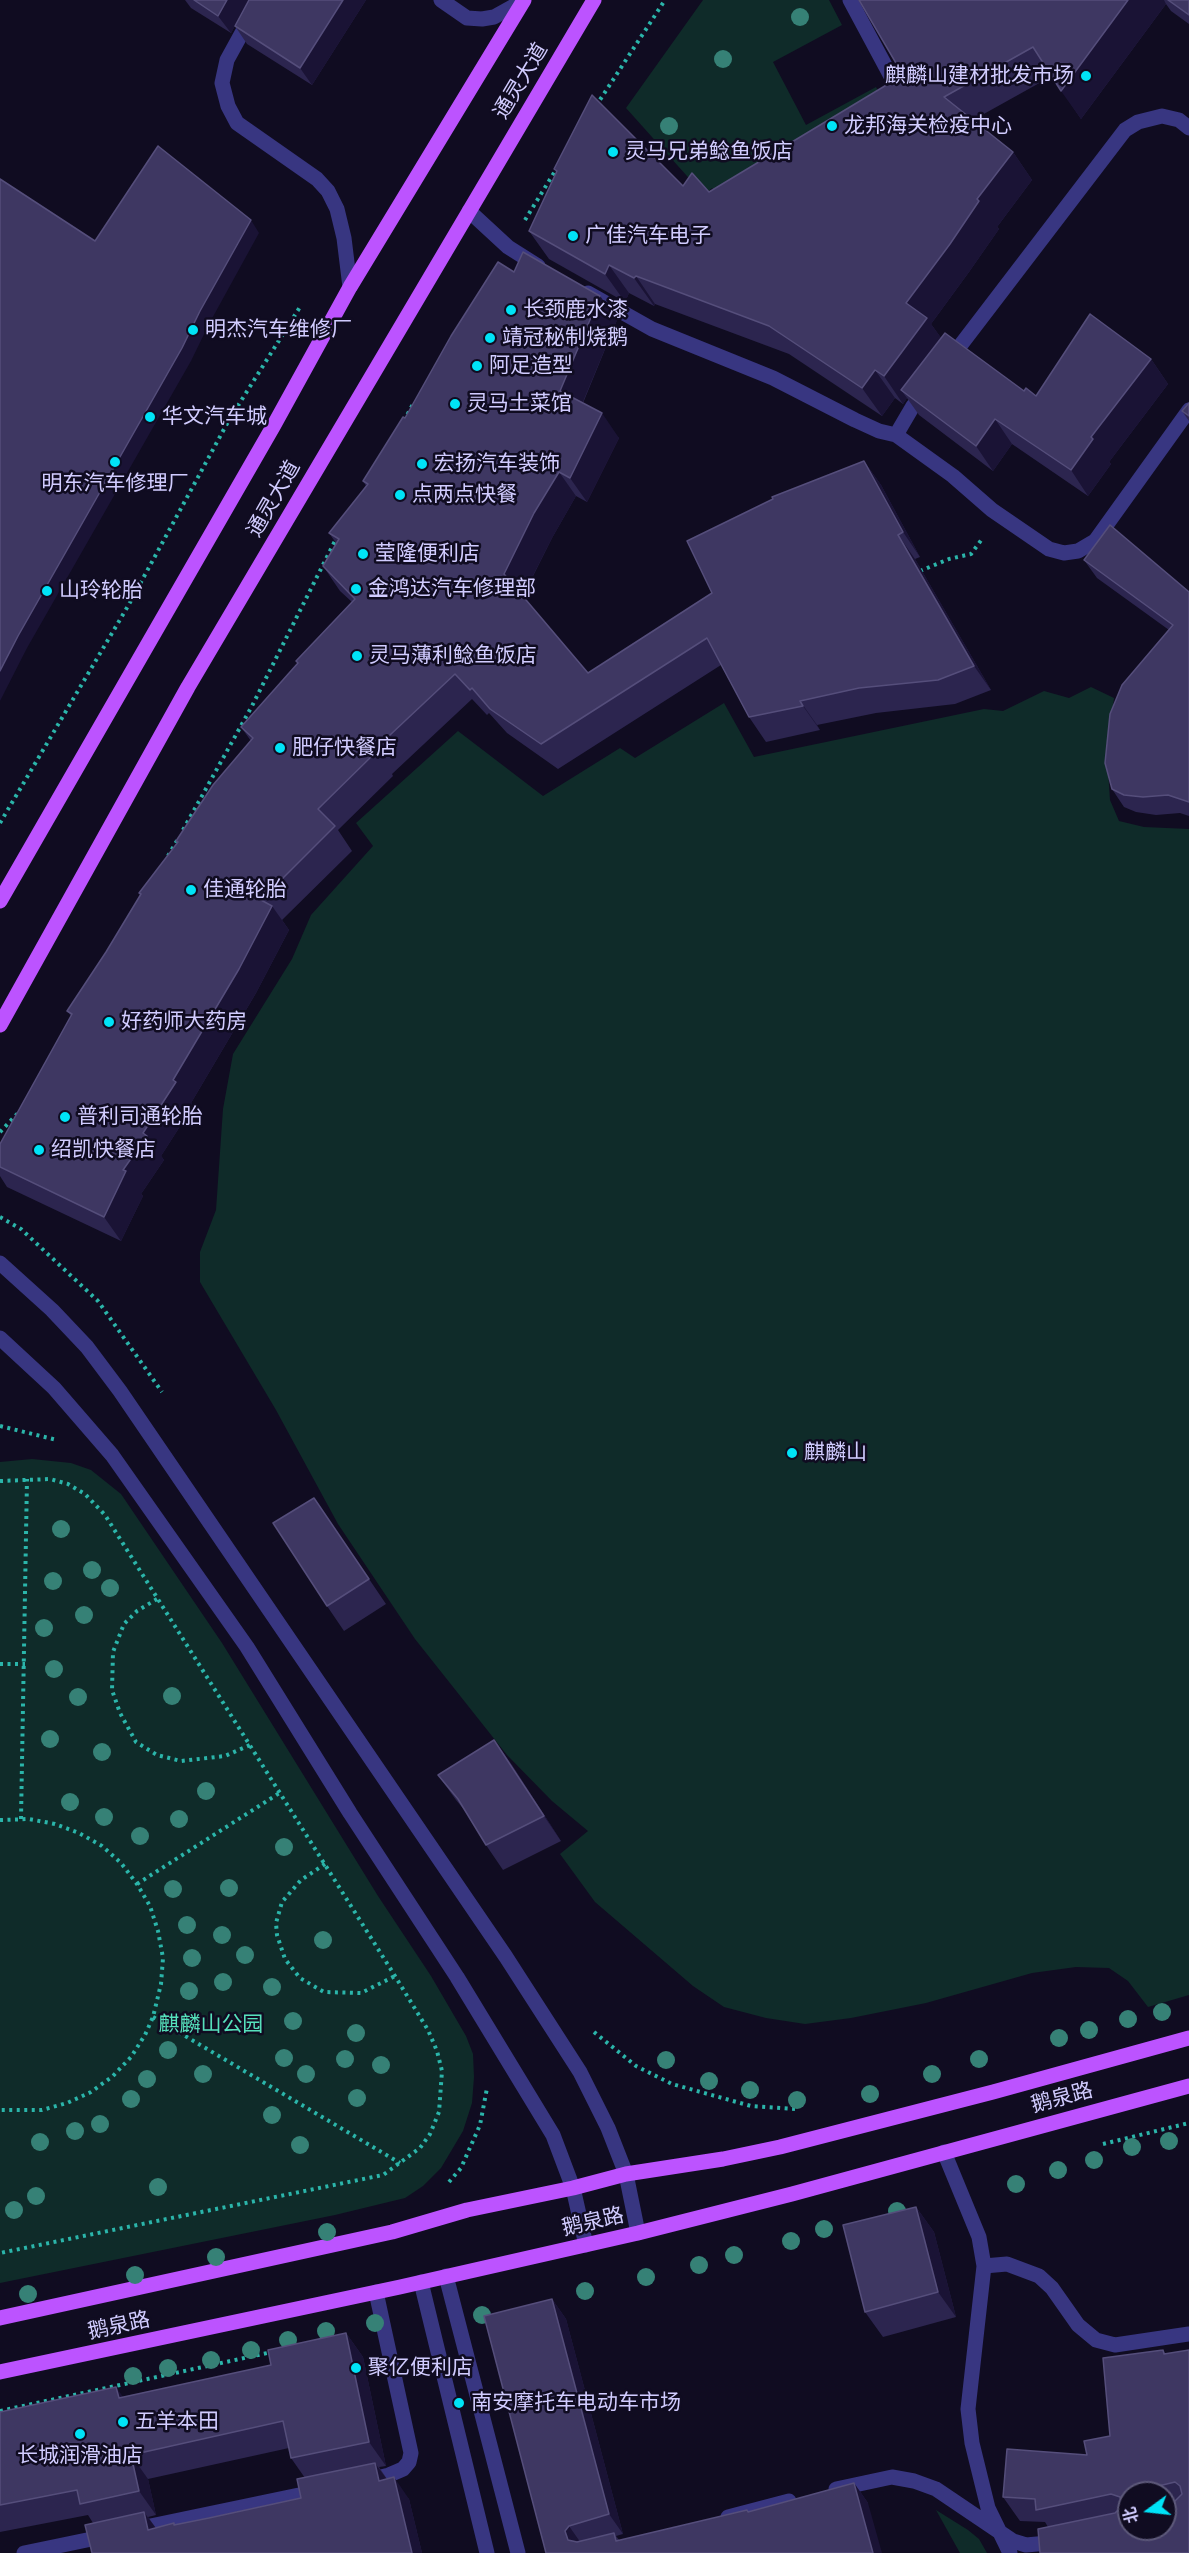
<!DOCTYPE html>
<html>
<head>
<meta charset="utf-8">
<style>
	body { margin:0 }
	#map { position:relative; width:1189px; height:2553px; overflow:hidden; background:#100c21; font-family:Montserrat,"Noto Sans SC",sans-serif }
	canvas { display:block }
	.north { position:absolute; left:1117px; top:2481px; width:60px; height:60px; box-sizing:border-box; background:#100c21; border:2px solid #5d597a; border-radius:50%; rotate:255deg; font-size:16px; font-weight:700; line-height:24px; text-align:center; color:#d1ccff }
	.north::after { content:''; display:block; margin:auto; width:21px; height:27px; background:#00e3f7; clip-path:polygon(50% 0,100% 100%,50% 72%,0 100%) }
</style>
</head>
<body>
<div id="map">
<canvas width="1189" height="2553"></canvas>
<div class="north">北</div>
</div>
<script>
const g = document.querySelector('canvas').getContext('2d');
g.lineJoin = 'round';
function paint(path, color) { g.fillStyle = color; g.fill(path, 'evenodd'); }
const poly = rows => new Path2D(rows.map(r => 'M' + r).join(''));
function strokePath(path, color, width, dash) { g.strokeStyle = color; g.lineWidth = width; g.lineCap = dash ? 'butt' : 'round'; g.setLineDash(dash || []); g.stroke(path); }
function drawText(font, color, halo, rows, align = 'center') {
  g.font = font + ' Montserrat,"Noto Sans SC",sans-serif'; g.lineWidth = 5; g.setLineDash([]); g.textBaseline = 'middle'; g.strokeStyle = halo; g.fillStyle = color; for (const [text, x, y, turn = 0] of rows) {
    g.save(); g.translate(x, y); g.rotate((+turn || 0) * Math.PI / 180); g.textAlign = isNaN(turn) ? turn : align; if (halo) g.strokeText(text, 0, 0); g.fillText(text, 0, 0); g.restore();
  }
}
paint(poly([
	[703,0,829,0,842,25,773,62,806,125,876,87,890,114,776,257,712,188,704,195,626,108],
	[1091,687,1114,698,1107,756,1110,800,1119,821,1144,827,1189,829,1189,1995,1148,2007,1128,1981,1109,1968,1076,1967,1032,1973,926,2003,851,2018,805,2024,766,2018,724,2007,693,1986,595,1902,560,1854,588,1831,552,1801,507,1755,415,1639,338,1524,276,1410,200,1282,200,1252,216,1210,223,1109,233,1054,292,959,311,915,373,846,356,823,458,731,543,796,620,748,635,758,724,703,754,757,984,709,1003,711,1044,691,1069,698],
	[32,1459,71,1463,91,1470,121,1494,222,1643,378,1896,431,1976,466,2036,473,2054,474,2077,472,2103,463,2131,441,2168,423,2186,405,2198,335,2215,0,2283,0,1462],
	[936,2510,968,2530,979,2539,987,2553,960,2553]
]), '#0f2b29');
strokePath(poly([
	[596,106,665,0],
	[525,220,557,168],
	[404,421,413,404],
	[920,571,949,559,971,554,982,539],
	[0,823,128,606,229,420,300,307],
	[183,830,252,706,336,539],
	[168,856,178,839],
	[0,1132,20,1111],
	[0,1217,21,1229,98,1301,162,1392],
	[0,1426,57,1440],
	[0,1481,50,1479,68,1484,85,1494,105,1515,395,1976,428,2030,437,2051,442,2071,439,2112,430,2134,420,2148,383,2175,0,2253],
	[157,1599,137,1611,124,1624,113,1652,112,1690,120,1713,136,1742,157,1755,181,1761,225,1756,250,1745],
	[0,1664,25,1664],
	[21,1819,27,1479],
	[0,1820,29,1819,55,1824,79,1833,102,1846,121,1863,137,1884,150,1906,158,1931,163,1958,161,1984,153,2017,145,2035,131,2057,113,2076,91,2092,67,2103,42,2110,0,2110],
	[325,1864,301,1880,282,1902,276,1923,277,1935,285,1959,300,1978,324,1992,361,1993,395,1976],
	[137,1884,281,1792],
	[153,2017,400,2163],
	[594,2032,636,2066,672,2084,751,2106,795,2109],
	[1103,2144,1189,2123],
	[449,2182,461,2168,480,2125,487,2088],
	[0,2411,272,2352]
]), '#2bb5aa', 4, [3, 4.5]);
strokePath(poly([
	[260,0,227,60,222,83,228,106,237,123,317,179,328,191,337,209,344,238,350,287],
	[441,0,467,18,482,19,494,17,523,1],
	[850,0,902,97],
	[469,211,508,247,538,266],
	[588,293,652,329,773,378,855,420,879,431,896,435,953,476,992,510,1049,549,1064,553,1078,551,1095,541,1189,410],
	[950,359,1125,130,1138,122,1162,116,1179,120,1189,128],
	[896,435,913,406,924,393],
	[0,1263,52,1310,87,1347,120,1391,506,1957,580,2072,608,2128,626,2174,638,2233],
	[0,1338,54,1388,112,1455,247,1647,350,1813,457,1977,553,2135,573,2188,586,2245],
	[944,2152,979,2237,984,2266,968,2409,972,2443,988,2508,1010,2553],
	[984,2266,1007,2264,1039,2276,1052,2288,1078,2325,1096,2340,1115,2345,1189,2334],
	[446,2276,518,2553],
	[421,2282,487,2553],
	[365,2481,389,2475,403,2469,409,2462,411,2453,376,2292],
	[836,2489,892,2477,914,2481,936,2489,1013,2541,1026,2545,1059,2542],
	[728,2517,789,2501],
	[136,2529,318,2491],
	[24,2553,106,2536]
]), '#383681', 15);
strokePath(poly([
	[0,901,274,425,350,287,524,0],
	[0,1025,188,687,594,0],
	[0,2318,392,2232,467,2210,573,2188,626,2174,723,2159,780,2147,993,2092,1189,2038],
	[0,2372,400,2287,638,2233,792,2194,1189,2086]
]), '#bc53ff', 15);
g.fillStyle = '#368176';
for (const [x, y] of [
	[800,17],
	[723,59],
	[669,126],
	[61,1529],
	[92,1570],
	[53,1581],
	[110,1588],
	[84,1615],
	[44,1628],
	[54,1669],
	[172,1696],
	[78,1697],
	[50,1739],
	[102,1752],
	[206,1791],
	[70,1802],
	[104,1817],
	[179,1819],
	[140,1836],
	[284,1847],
	[229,1888],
	[173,1889],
	[187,1925],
	[222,1935],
	[323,1940],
	[245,1955],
	[192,1958],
	[223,1982],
	[272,1987],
	[189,1991],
	[1162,2012],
	[1128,2019],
	[293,2021],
	[246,2024],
	[1089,2030],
	[356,2033],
	[1059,2038],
	[168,2050],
	[284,2058],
	[345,2059],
	[979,2059],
	[666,2060],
	[381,2065],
	[203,2074],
	[306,2074],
	[932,2074],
	[147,2079],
	[709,2081],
	[750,2090],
	[870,2094],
	[357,2098],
	[131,2099],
	[797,2100],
	[272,2115],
	[100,2124],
	[75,2131],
	[1169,2141],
	[40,2142],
	[300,2145],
	[1132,2147],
	[1094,2160],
	[1058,2170],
	[1016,2184],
	[158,2187],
	[36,2196],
	[14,2210],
	[897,2211],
	[824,2229],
	[327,2232],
	[791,2241],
	[734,2255],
	[216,2257],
	[699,2265],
	[135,2275],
	[646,2277],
	[585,2291],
	[28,2294],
	[482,2315],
	[375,2323],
	[326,2331],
	[288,2340],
	[251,2350],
	[211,2360],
	[168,2368],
	[133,2376]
]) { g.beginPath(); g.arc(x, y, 9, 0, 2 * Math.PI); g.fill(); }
paint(poly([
	[185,0,249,0,231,33,191,8],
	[249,0,366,0,312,85,247,44,235,26],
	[859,0,1189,0,1189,24,1171,11,1166,4,1081,119,1052,76,973,120,1013,152,1032,180,997,227,999,229,969,272,931,324,941,338,1024,391,1036,396,1151,359,1168,384,1109,462,1111,464,1088,496,1012,444,993,471,919,415,907,398,903,404,895,398,882,416,789,354,655,304,654,306,629,293,625,302,549,259,529,231,556,172,554,169,683,186,709,192,903,75],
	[514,272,600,296,617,320,583,403,619,438,587,502,576,496,552,538,523,596,588,673,712,593,864,461,881,485,920,557,915,559,991,690,955,704,876,713,817,725,820,730,766,742,749,717,721,665,558,769,507,733,489,713,487,715,472,699,392,774,393,776,338,830,352,851,282,920,289,930,256,993,191,1103,193,1106,161,1156,164,1160,141,1194,143,1196,121,1241,7,1187,0,1176,0,1144,71,1016,67,1011,106,952,140,895,139,893,177,843,176,841,251,741,241,727,352,602,340,591,323,566,336,543,329,533,366,486,363,481,405,418],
	[1189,403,1189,421,1182,411],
	[1084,560,1189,592,1189,816,1180,813,1156,815,1136,812,1124,807,1112,789,1169,630,1097,578],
	[314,1498,386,1604,344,1631,327,1606],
	[494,1740,512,1765,561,1841,503,1870,486,1845,466,1812,456,1800,438,1775],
	[916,2207,934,2232,956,2317,883,2337,865,2312],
	[552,2299,566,2319,623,2534,616,2536,620,2541,747,2510,748,2512,854,2483,868,2503,546,2553],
	[346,2333,363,2357,386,2466,379,2467,387,2479,409,2499,422,2553,92,2553,93,2523,88,2515,0,2532,0,2412,123,2397,271,2365],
	[289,2448,291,2458,305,2478,301,2498,175,2525,156,2528,148,2517,156,2515,148,2479],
	[1163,2350,1166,2354,1189,2553,1048,2527,1045,2522,1020,2521,1003,2497,1087,2455,1110,2436],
	[1129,2493,1165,2493,1165,2529]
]), '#2c254f');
paint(poly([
	[227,0,249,0,231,33,218,16],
	[343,0,366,0,312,85,300,68],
	[1128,0,1164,0,1166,4,1081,119,1061,91],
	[1013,152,1032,180,997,227,999,229,969,272,931,324,947,346,901,390,907,398,903,404,884,376,906,303,977,199],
	[251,220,259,233,209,324,191,361,27,648,0,701,0,671,18,636],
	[609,265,629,293,625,302,605,274],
	[636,276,655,304,654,306,634,278],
	[600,296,617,320,577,416,560,391],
	[1151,359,1168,384,1109,462,1111,464,1088,496,1071,470,1091,437],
	[875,370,895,398,882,416,862,388],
	[602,413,619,438,587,502,570,478],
	[995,419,1012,444,993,471,976,446],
	[864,461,881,485,920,557,903,532],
	[559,472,576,496,552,538,521,599,504,574,534,513],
	[898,535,915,559,991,690,974,666],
	[800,701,817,725,820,730,803,706],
	[272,906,289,930,256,993,191,1103,193,1106,161,1156,164,1160,141,1194,143,1196,121,1241,104,1217,123,1170,173,1080],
	[494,1740,512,1765,561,1841,544,1816],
	[916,2207,934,2232,956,2317,938,2292],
	[552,2299,566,2319,623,2534,609,2514],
	[346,2333,363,2357,386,2466,369,2442],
	[116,2387,133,2411,119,2398],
	[131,2455,148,2479,156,2515,139,2491],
	[375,2463,391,2485,379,2481],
	[394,2477,409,2499,422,2553,412,2553],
	[854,2483,868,2503,882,2553,873,2553],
	[144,2512,160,2534,148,2530],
	[569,2526,583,2546,568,2540,565,2531]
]), '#1a1335');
const building = poly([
	[194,0,227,0,218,16,194,0],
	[249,0,343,0,300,68,235,26,249,0],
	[859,0,1128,0,1061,91,1033,47,944,97,1013,152,977,199,979,201,950,244,906,303,927,318,884,376,875,370,862,388,769,326,636,276,634,278,609,265,605,274,529,231,557,171,554,169,592,95,683,186,692,173,709,192,903,75,859,0],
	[1168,0,1189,0,1189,15,1168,0],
	[158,146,251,220,200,311,182,348,18,636,0,671,0,179,95,241,158,146],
	[523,252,600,296,560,391,602,413,570,478,559,472,534,513,504,574,588,673,712,593,687,541,773,499,772,497,864,461,903,532,898,535,974,666,938,680,859,688,800,701,803,706,749,717,707,638,541,744,490,709,472,688,470,690,455,674,374,750,376,752,318,809,335,826,261,900,272,906,239,969,173,1080,176,1082,143,1133,147,1136,123,1170,126,1171,104,1217,0,1167,0,1144,72,1014,67,1011,106,952,141,894,139,893,178,842,176,841,213,785,253,738,241,727,298,663,296,661,355,599,323,566,339,539,329,533,368,484,363,481,403,417,405,418,451,336,498,262,514,272,523,252],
	[1090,314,1151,359,1091,437,1093,439,1071,470,995,419,976,446,901,390,945,333,1024,391,1026,388,1036,396,1090,314],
	[1189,403,1189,416,1182,411,1189,403],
	[1110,525,1189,592,1189,802,1168,795,1143,797,1124,795,1112,789,1105,763,1110,714,1122,685,1173,625,1084,560,1110,525],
	[314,1498,369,1579,327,1606,273,1523,314,1498],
	[494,1740,544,1816,486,1845,458,1799,438,1775,494,1740],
	[916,2207,938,2292,865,2312,843,2225,916,2207],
	[552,2299,609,2514,569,2526,565,2531,568,2540,577,2542,614,2533,616,2541,747,2510,748,2512,854,2483,873,2553,546,2553,484,2316,552,2299],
	[346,2333,369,2442,291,2458,283,2421,131,2455,139,2491,80,2504,77,2490,0,2505,0,2412,116,2387,119,2398,271,2365,268,2350,346,2333],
	[1163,2350,1164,2354,1189,2350,1189,2553,1040,2553,1038,2529,1115,2513,1122,2506,1120,2497,1111,2494,1036,2510,1035,2499,1003,2497,1007,2449,1087,2455,1084,2441,1110,2436,1103,2358,1163,2350],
	[1175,2482,1180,2486,1182,2494,1175,2501,1165,2503,1165,2529,1129,2529,1129,2493,1141,2493,1142,2490,1175,2482],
	[375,2463,379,2481,394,2477,412,2553,92,2553,85,2525,144,2512,148,2530,174,2523,174,2525,209,2518,301,2498,297,2479,375,2463]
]);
paint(building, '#3e3762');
strokePath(building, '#554e7b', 1.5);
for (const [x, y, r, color] of [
	[1086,76,6,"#00e3f7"],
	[832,126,6,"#00e3f7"],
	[613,152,6,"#00e3f7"],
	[573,236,6,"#00e3f7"],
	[511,310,6,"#00e3f7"],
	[193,330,6,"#00e3f7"],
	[490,338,6,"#00e3f7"],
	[477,366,6,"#00e3f7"],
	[455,404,6,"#00e3f7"],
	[150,417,6,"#00e3f7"],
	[115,462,6,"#00e3f7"],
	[422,464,6,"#00e3f7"],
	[400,495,6,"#00e3f7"],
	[363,554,6,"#00e3f7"],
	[356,589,6,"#00e3f7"],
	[47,591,6,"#00e3f7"],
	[357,656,6,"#00e3f7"],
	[280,748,6,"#00e3f7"],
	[191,890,6,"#00e3f7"],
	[109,1022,6,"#00e3f7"],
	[65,1117,6,"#00e3f7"],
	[39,1150,6,"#00e3f7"],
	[792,1453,6,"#00e3f7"],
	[356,2368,6,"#00e3f7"],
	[459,2403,6,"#00e3f7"],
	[123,2422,6,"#00e3f7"],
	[80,2434,6,"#00e3f7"]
]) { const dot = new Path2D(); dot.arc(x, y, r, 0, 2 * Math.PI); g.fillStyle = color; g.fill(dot); strokePath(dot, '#100c21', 2); }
drawText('21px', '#d1ccff', '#100c21', [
	["麒麟山建材批发市场",1074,76,"right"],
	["龙邦海关检疫中心",844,126],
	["灵马兄弟鲶鱼饭店",625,152],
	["广佳汽车电子",585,236],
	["长颈鹿水漆",523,310],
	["明杰汽车维修厂",205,330],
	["靖冠秘制烧鹅",502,338],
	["阿足造型",489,366],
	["灵马土菜馆",467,404],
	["华文汽车城",162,417],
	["宏扬汽车装饰",434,464],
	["明东汽车修理厂",115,484,"center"],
	["点两点快餐",412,495],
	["莹隆便利店",375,554],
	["金鸿达汽车修理部",368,589],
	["山玲轮胎",59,591],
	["灵马薄利鲶鱼饭店",369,656],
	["肥仔快餐店",292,748],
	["佳通轮胎",203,890],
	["好药师大药房",121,1022],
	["普利司通轮胎",77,1117],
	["绍凯快餐店",51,1150],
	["麒麟山",804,1453],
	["聚亿便利店",368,2368],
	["南安摩托车电动车市场",471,2403],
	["五羊本田",135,2422],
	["长城润滑油店",80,2456,"center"]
], 'left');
drawText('21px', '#d1ccff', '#100c21', [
	["通灵大道",521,81,-59],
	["通灵大道",274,499,-60],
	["鹅泉路",1062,2098,-15],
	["鹅泉路",593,2222,-13],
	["鹅泉路",119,2326,-12]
]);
drawText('21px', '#56e1bc', '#100c21', [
	["麒麟山公园",211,2025]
]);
</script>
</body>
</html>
